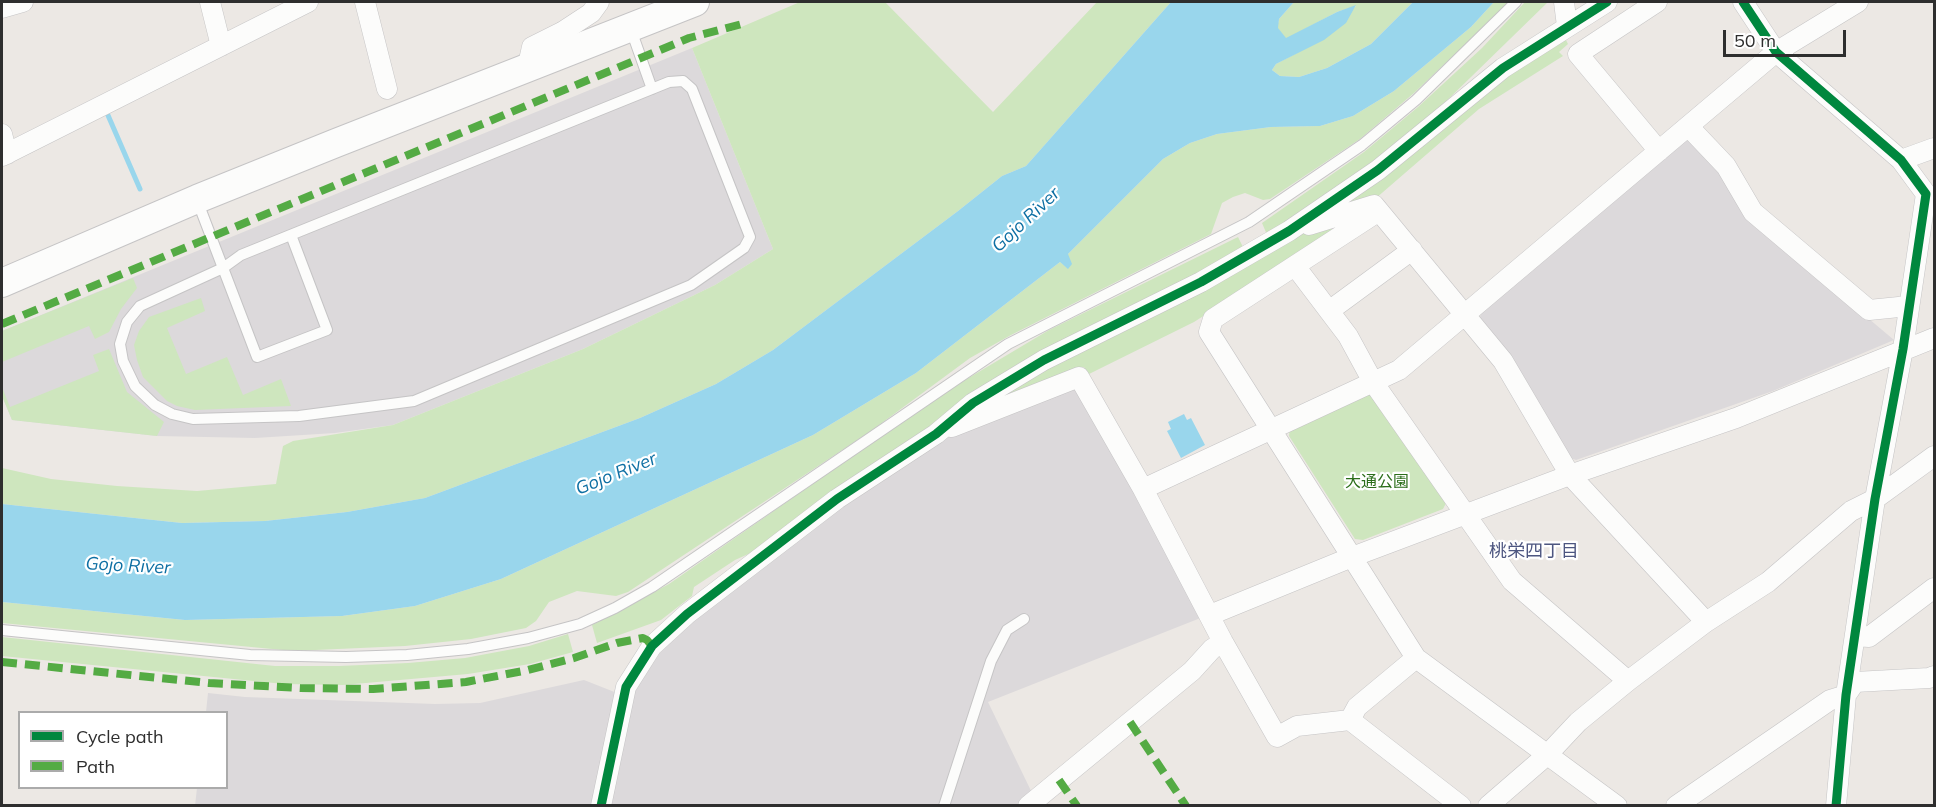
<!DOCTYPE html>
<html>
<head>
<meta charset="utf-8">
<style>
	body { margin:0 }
	#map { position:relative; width:1936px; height:807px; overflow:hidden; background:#ece8e4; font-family:Mulish,sans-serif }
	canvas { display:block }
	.frame { position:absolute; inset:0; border:3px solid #2e2e2e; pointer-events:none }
	.legend { position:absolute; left:18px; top:711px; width:210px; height:78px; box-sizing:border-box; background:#fff; border:2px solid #ababab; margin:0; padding:8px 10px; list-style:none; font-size:18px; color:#2e2e2e }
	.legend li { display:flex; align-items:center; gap:12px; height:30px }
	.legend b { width:30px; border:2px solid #ababab }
	.scale { position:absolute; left:1723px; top:30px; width:123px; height:27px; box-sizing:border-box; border:3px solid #2e2e2e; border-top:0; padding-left:8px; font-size:18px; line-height:21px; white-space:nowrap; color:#2e2e2e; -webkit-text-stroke:4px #fff; paint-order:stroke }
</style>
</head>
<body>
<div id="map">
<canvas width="1936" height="807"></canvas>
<div class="frame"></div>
<ul class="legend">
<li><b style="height:8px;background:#00873e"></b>Cycle path</li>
<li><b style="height:8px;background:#54ab44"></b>Path</li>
</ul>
<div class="scale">50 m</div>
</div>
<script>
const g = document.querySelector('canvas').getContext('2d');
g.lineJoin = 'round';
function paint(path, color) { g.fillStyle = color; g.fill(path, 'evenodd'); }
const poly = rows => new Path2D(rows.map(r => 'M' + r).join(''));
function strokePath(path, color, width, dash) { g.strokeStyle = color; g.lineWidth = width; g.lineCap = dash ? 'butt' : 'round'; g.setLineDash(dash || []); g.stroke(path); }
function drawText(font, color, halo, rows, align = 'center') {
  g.font = font + ' Mulish,"Noto Sans JP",sans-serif'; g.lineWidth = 4.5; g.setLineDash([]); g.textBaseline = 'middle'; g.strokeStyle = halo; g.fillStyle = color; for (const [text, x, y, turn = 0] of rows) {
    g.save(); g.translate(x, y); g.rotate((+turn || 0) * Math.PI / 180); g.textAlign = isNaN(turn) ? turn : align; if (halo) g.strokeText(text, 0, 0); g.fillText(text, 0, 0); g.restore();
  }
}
paint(poly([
	[692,48,773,249,715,285,583,349,393,425,335,433,255,438,157,436,12,420,2,396,2,331],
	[1681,141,1691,141,1721,170,1746,215,1894,340,1773,391,1576,460,1568,457,1512,359,1480,318,1481,310],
	[1068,387,1083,392,1203,617,988,702,1034,797,1023,806,609,806,629,700,660,653,693,619,837,507,965,426],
	[584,680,617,693,594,805,195,806,197,788,226,788,226,712,206,712,208,693,245,697,435,704,480,703]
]), '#dcd9db');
paint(poly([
	[800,2,885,2,993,112,1097,2,1171,2,1026,166,1002,176,958,211,773,350,716,384,640,418,425,498,347,512,265,521,182,523,2,504,2,468,51,479,117,486,197,491,276,484,283,446,293,441,393,425,583,349,715,285,773,249,692,48],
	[1294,2,1413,2,1371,44,1327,68,1299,77,1280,76,1272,70,1276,64,1295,54,1356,6,1337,12,1286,39,1277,28,1279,19],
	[1494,2,1510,2,1414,93,1360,139,1270,199,1263,200,1245,193,1233,197,1222,203,1211,234,1011,335,970,358,871,431,628,592,616,596,577,591,549,602,536,621,526,628,471,639,405,646,293,651,2,623,2,602,185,620,342,616,415,606,501,579,813,435,916,373,1060,262,1068,268,1068,254,1163,159,1190,143,1217,134,1271,127,1320,126,1353,116,1394,91,1471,27],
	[1525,2,1548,2,1432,115,1376,160,1268,237,1262,223,1364,152,1418,107,1482,48],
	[1566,40,1568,44,1559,52,1563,56,1479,109,1375,199,1316,219,1516,68],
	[1364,214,1194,322,1087,375,1084,367,974,410,1062,359,1294,236],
	[1238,237,1245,251,977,394,841,488,755,551,735,560,694,587,692,596,661,620,597,643,592,625,669,584,940,395,1049,330],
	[133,278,137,288,121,309,109,332,95,339,89,326,2,362,2,331],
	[201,298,205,311,167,328,186,374,227,357,243,395,281,379,291,406,195,410,177,406,167,401,143,377,137,360,134,345,139,331,149,317],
	[109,349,127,392,164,422,157,436,12,420,2,396,2,387,10,407,99,371,93,355],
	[1363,392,1373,396,1449,497,1443,509,1363,540,1355,539,1289,436,1290,427],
	[568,634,573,652,530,664,468,674,343,685,284,684,2,656,2,637,275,666,339,666,408,663,465,658,529,646]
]), '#cee6be');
paint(poly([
	[1171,2,1294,2,1279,19,1278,28,1286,38,1337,12,1356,5,1346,23,1324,40,1276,64,1272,70,1280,76,1299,77,1327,68,1371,44,1413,2,1494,2,1471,27,1394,91,1353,116,1320,126,1271,127,1217,134,1190,143,1163,159,1068,254,1072,264,1068,269,1060,262,916,373,813,435,501,579,415,606,342,616,185,620,2,602,2,504,182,523,265,521,347,512,425,498,640,418,716,384,773,350,958,211,1002,176,1026,166],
	[1184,414,1187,420,1191,418,1205,445,1181,458,1167,431,1171,429,1168,422]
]), '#99d6ec');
strokePath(poly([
	[107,113,140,189]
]), '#99d6ec', 5);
const lane = poly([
	[630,27,652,89],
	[683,81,692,89,750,237,744,248,691,285,414,401,299,416,193,419,172,414,155,405,135,386,123,361,120,344,127,322,140,306,223,268,241,255,669,82,683,81],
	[197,200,257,357,327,330,291,235],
	[2,630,250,655,346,657,407,655,468,649,528,638,580,624,615,608,652,587,1008,344,1249,222,1362,145,1416,100,1516,2],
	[944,806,991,661,1007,630,1024,619]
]);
const street = poly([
	[210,2,221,46],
	[365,2,387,89],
	[1564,2,1567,26],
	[1657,2,1578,54,1659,151],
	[1743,2,1776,52,1901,160,1926,194,1903,349,1875,499,1846,695,1836,806],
	[2,8,23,2],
	[528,65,532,47,562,32,591,13,599,2],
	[1688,126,1726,166,1753,212,1869,310,1909,306],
	[2,134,7,154],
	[2,156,308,2],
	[1901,160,1934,148],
	[1379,211,1213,319,1209,332,1416,658,1617,806],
	[1309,225,1374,205,1503,361,1570,475,1706,622],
	[1295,266,1348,336,1373,382,1512,581,1628,681],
	[1329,311,1412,250],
	[952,427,1079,377,1143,489,1223,642,1277,737,1297,726,1350,720,1461,806],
	[1143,489,1399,370,1776,52,1858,2],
	[1210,615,1352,557,1570,475,1736,418,1934,338],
	[1855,636,1869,637,1934,588],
	[1350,720,1357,707,1416,658],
	[601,806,626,687,652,646,687,614,837,499,936,434,973,403,1044,360,1201,282,1289,231,1378,170,1503,68,1607,2],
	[1028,806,1192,671,1212,649,1223,642],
	[1488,806,1547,755,1578,722,1628,681,1706,622,1768,582,1851,511,1875,499,1934,456],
	[1676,806,1830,700,1846,695,1855,682,1929,678,1934,676]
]);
const secondary = poly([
	[2,283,197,199,336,143,695,2]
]);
strokePath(lane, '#c5c4c5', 12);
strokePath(street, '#c5c4c5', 21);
strokePath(secondary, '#c5c4c5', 30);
strokePath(lane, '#fcfcfb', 10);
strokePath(street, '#fcfcfb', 20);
strokePath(secondary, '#fcfcfb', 28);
strokePath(poly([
	[2,324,689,38,742,24],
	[2,662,209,683,300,688,373,689,466,682,528,670,574,658,617,643,643,638,647,640,652,646],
	[1130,722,1186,806],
	[1059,780,1077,806]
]), '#54ab44', 8, [15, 8]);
strokePath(poly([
	[1743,2,1776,52,1901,160,1926,194,1903,349,1875,499,1846,695,1836,806],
	[601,806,626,687,652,646,687,614,837,499,936,434,973,403,1044,360,1201,282,1289,231,1378,170,1503,68,1607,2]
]), '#00873e', 9);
drawText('16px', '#2c6e1b', '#fff', [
	["大通公園",1377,482]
]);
drawText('italic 18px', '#0d6fa3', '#fff', [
	["Gojo River",1026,220,-43],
	["Gojo River",616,474,-22],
	["Gojo River",128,566,3]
]);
drawText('18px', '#4d5680', '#fff', [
	["桃栄四丁目",1534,552]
]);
</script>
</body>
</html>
